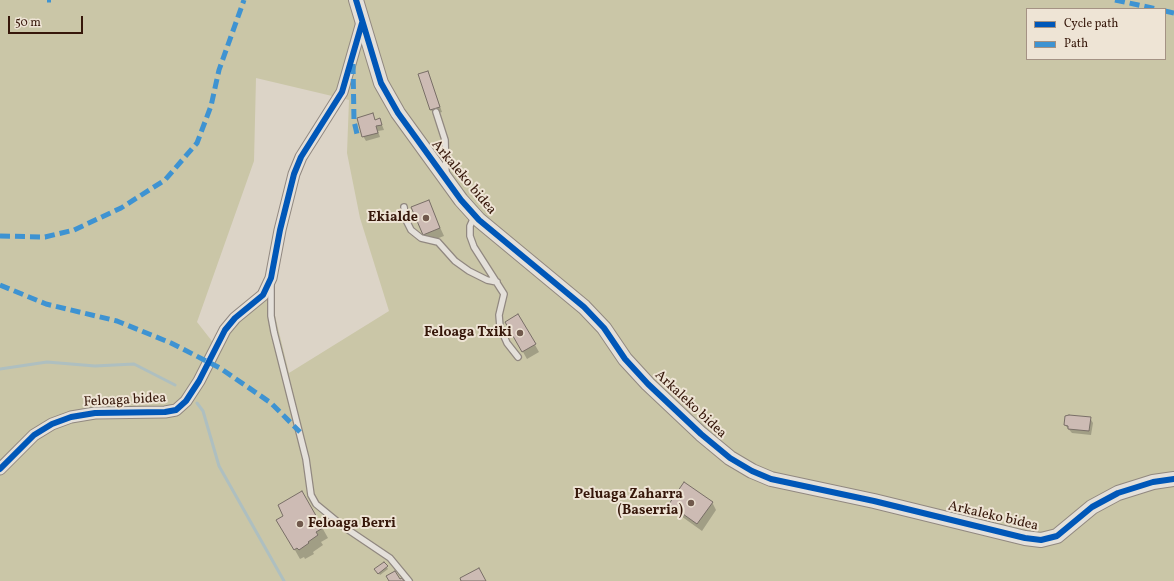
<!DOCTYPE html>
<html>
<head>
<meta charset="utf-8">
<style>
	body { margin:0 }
	#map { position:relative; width:1174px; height:581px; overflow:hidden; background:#dcd4c7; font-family:Vollkorn,serif }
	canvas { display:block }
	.legend { position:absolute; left:1026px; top:8px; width:140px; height:52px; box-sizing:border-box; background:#eee4d5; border:1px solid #a49284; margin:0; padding:5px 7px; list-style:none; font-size:12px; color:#36170a }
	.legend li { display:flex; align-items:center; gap:8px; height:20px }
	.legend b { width:20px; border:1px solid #a49284 }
	.scale { position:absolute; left:8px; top:16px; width:75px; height:18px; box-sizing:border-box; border:2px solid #36170a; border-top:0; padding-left:5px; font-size:12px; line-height:14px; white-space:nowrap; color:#36170a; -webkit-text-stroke:3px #eee4d5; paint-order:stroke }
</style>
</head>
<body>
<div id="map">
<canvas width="1174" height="581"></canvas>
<ul class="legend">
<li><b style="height:5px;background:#0057b8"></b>Cycle path</li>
<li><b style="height:5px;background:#3e93d2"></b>Path</li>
</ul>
<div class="scale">50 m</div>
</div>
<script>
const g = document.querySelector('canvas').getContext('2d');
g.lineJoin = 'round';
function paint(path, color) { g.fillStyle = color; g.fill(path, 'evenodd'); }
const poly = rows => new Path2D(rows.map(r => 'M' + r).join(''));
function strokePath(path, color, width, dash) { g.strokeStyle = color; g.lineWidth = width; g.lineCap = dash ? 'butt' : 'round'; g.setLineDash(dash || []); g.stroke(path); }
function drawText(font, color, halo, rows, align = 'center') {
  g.font = font + ' Vollkorn,serif'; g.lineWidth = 4; g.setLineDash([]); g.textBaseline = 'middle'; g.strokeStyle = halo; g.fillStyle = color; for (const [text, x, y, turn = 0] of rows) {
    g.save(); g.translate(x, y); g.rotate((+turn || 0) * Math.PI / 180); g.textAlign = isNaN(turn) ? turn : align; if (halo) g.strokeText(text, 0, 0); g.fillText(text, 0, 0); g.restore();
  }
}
paint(poly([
	[0,0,1174,0,1174,581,0,581],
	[1027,9,1165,9,1165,59,1027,59],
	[256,78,349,100,347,153,360,218,389,311,289,373,268,287,215,345,197,322,254,161]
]), '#cac6a7');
paint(poly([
	[428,72,442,112,434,114,431,110],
	[372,114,376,121,380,120,384,130,378,131,380,137,366,141,363,136],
	[428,201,444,236,428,242,412,208],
	[518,315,539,352,527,359,506,322],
	[1090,418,1093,423,1091,435,1072,433,1065,425],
	[302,492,328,538,321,542,323,545,313,552,314,554,305,559,304,557,300,559,278,520,284,516],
	[712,502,716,510,702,531,674,511,670,504],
	[384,563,388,569,380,575,376,569]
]), '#0003');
strokePath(poly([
	[0,369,47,362,95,366,134,364,175,385],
	[197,403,203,411,219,466,284,581]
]), '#aebfc0', 3);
const building = poly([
	[428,71,440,107,430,110,418,74,428,71],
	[373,113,375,120,380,118,382,125,376,126,378,133,362,137,357,118,373,113],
	[429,200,440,228,423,235,411,207,429,200],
	[518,314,536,344,522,352,505,322,518,314],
	[1069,415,1091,417,1089,431,1068,429,1068,426,1064,425,1065,416,1069,415],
	[684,482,713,502,697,524,669,504,684,482],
	[302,491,323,528,316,532,318,535,308,542,309,543,299,550,297,548,294,550,276,520,283,516,278,505,302,491],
	[384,562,388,566,378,574,374,569,384,562],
	[479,568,486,581,461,581,460,578,479,568],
	[395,571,400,579,402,578,404,581,389,581,386,576,395,571]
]);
paint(building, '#cdbbb4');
strokePath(building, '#796f67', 1);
const service = poly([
	[436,112,445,140,446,173],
	[404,207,406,220,411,230,421,238,438,242,455,261,469,271,487,280,497,282],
	[474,217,470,226,470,236,474,247,504,294,499,315,500,327,507,343,518,357],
	[271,286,271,316,274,332,306,459,311,495,316,504,344,527,390,558,409,581]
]);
const minor = poly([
	[0,469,34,435,52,424,71,417,95,413,165,412,176,410,186,401,199,381,225,330,235,318,263,295,271,278,280,230,294,174,301,157,342,92,362,22]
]);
const tertiary = poly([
	[356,0,381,83,398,113,461,200,479,220,584,307,604,328,625,359,648,384,701,434,730,458,752,471,771,479,874,501,1025,538,1041,540,1057,536,1092,507,1118,493,1153,482,1174,479]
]);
strokePath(service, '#918880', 8);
strokePath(minor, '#918880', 13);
strokePath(tertiary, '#918880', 16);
strokePath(service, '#e4e0da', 5.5);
strokePath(minor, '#e4e0da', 11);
strokePath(tertiary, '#e4e0da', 14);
strokePath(poly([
	[47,0,51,0],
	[1115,0,1157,9],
	[1165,11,1174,13],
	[353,64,354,121,357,134],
	[0,236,45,237,74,230,121,208,165,180,197,143,211,106,219,70,244,0],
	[0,285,46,304,117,321,171,343,220,368,271,403,300,432]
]), '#3e93d2', 5, [10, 5]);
strokePath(poly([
	[356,0,381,83,398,113,461,200,479,220,584,307,604,328,625,359,648,384,701,434,730,458,752,471,771,479,874,501,1025,538,1041,540,1057,536,1092,507,1118,493,1153,482,1174,479],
	[0,469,34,435,52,424,71,417,95,413,165,412,176,410,186,401,199,381,225,330,235,318,263,295,271,278,280,230,294,174,301,157,342,92,362,23]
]), '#0057b8', 6);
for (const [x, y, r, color] of [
	[426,218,4,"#70594c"],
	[520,333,4,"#70594c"],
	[691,503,4,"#70594c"],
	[300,524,4,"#70594c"]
]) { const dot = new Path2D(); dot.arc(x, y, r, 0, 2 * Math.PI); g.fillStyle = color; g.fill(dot); strokePath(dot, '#eee4d5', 1.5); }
drawText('14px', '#36170a', '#eee4d5', [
	["Arkaleko bidea",463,178,50],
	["Feloaga bidea",125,401,-3],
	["Arkaleko bidea",690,405,43],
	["Arkaleko bidea",993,517,13]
]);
drawText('bold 14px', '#36170a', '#eee4d5', [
	["Ekialde",418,218],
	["Feloaga Txiki",512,333],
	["Peluaga Zaharra",683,495],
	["(Baserria)",683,511],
	["Feloaga Berri",308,524,"left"]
], 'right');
</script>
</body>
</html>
